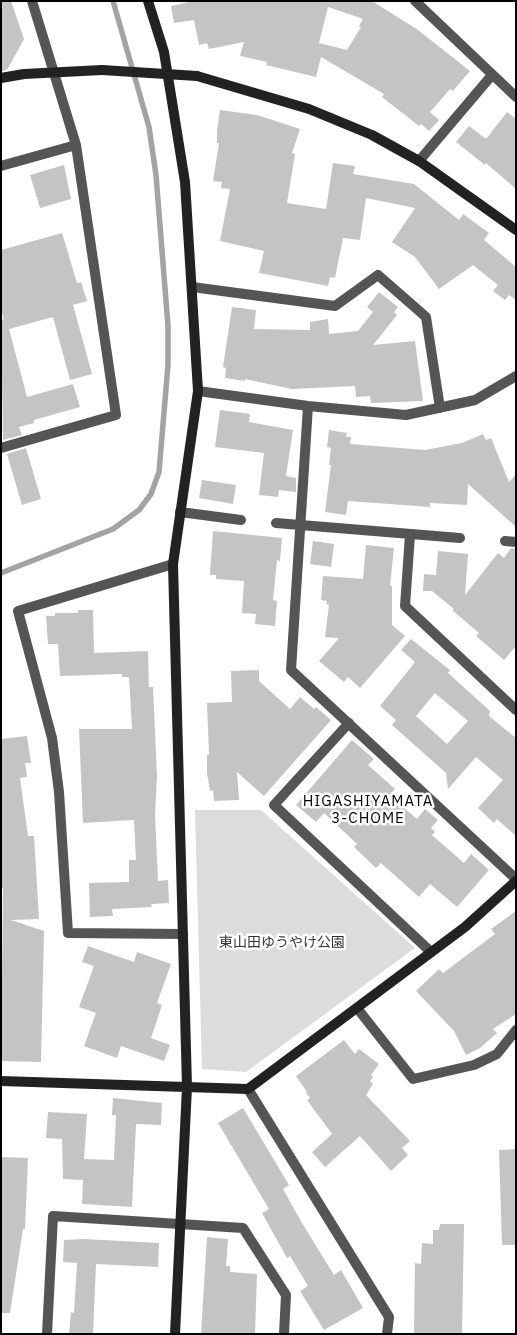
<!DOCTYPE html>
<html>
<head>
<meta charset="utf-8">
<style>
	body { margin:0 }
	#map { position:relative; width:517px; height:1335px; overflow:hidden; background:#fff; font-family:"IBM Plex Sans",sans-serif }
	canvas { display:block }
	.frame { position:absolute; inset:0; border:2px solid #000; pointer-events:none }
</style>
</head>
<body>
<div id="map">
<canvas width="517" height="1335"></canvas>
<div class="frame"></div>
</div>
<script>
const g = document.querySelector('canvas').getContext('2d');
g.lineJoin = 'round';
function paint(path, color) { g.fillStyle = color; g.fill(path, 'evenodd'); }
const poly = rows => new Path2D(rows.map(r => 'M' + r).join(''));
function strokePath(path, color, width, dash) { g.strokeStyle = color; g.lineWidth = width; g.lineCap = dash ? 'butt' : 'round'; g.setLineDash(dash || []); g.stroke(path); }
function drawText(font, color, halo, rows, align = 'center') {
  g.font = font + ' "IBM Plex Sans","Noto Sans JP",sans-serif'; g.lineWidth = 5; g.setLineDash([]); g.textBaseline = 'middle'; g.strokeStyle = halo; g.fillStyle = color; for (const [text, x, y, turn = 0] of rows) {
    g.save(); g.translate(x, y); g.rotate((+turn || 0) * Math.PI / 180); g.textAlign = isNaN(turn) ? turn : align; if (halo) g.strokeText(text, 0, 0); g.fillText(text, 0, 0); g.restore();
  }
}
paint(poly([
	[195,810,261,810,415,948,246,1072,202,1069]
]), '#dcdcdc');
strokePath(poly([
	[1,573,113,529,139,510,151,494,159,472,168,365,168,326,156,175,149,127,113,1]
]), '#a3a3a3', 5.5);
paint(poly([
	[1,1,11,1,24,39,7,70,1,71],
	[194,1,372,1,418,30,470,71,453,91,450,89,430,112,439,120,429,131,421,124,419,126,382,97,384,94,321,57,316,77,266,65,267,62,240,56,244,42,209,49,207,43,199,45,194,20,174,23,171,6],
	[328,7,363,19,359,26,361,27,347,50,319,43],
	[220,110,257,115,300,129,292,153,295,154,287,203,326,209,333,163,355,166,353,174,414,184,459,220,463,214,489,233,484,240,516,267,516,300,509,295,505,300,493,291,498,285,473,265,439,289,415,257,392,242,415,208,366,198,360,240,343,238,335,278,330,277,328,286,259,273,264,251,220,241,230,189,221,188,222,182,213,181,219,143,217,143,217,131],
	[507,112,516,119,516,189,486,163,485,165,456,142,469,126,486,139],
	[64,165,71,199,40,208,30,175],
	[62,233,77,283,81,282,87,301,73,305,92,374,70,380,53,317,9,329,27,397,73,384,80,407,34,420,34,423,19,427,22,435,3,440,1,320,4,319,1,310,1,250],
	[379,292,398,307,394,312,397,315,373,345,415,341,423,401,371,403,370,396,356,397,355,386,292,389,245,379,245,381,225,378,226,368,223,367,232,307,256,310,254,329,310,330,310,322,328,319,329,334,358,331,373,312,367,307],
	[220,410,250,414,249,422,293,430,286,476,296,478,296,492,279,490,278,497,259,495,264,453,215,447],
	[329,430,347,433,346,437,351,437,350,444,425,450,462,443,483,434,486,440,491,438,509,482,516,474,516,527,468,484,467,505,430,503,430,507,348,501,346,515,325,512,331,465,329,465,331,448,327,447],
	[26,448,41,499,22,505,7,454],
	[202,480,236,485,233,504,199,498],
	[213,531,282,538,280,561,277,560,273,600,277,601,275,626,255,624,256,614,242,613,244,581,216,579,216,575,210,575],
	[313,541,334,544,331,567,310,564],
	[366,545,394,548,390,586,392,586,392,625,405,636,360,688,348,677,344,682,319,661,339,638,325,637,329,605,326,604,327,601,321,600,323,576,363,579],
	[511,548,516,549,516,646,504,660,476,636,479,633,452,610,454,609,432,591,423,591,424,574,436,575,438,551,468,554,465,595,498,553,504,558],
	[78,610,93,610,94,653,148,651,149,687,153,687,157,776,155,815,158,881,168,880,169,903,151,904,152,907,112,909,113,916,90,917,89,883,129,882,129,860,136,860,134,820,83,823,79,729,132,729,129,677,122,677,122,674,60,676,58,644,48,644,46,616,55,616,55,613,78,613],
	[411,639,450,670,448,673,490,711,489,716,516,738,516,836,497,819,494,823,478,808,503,780,476,757,448,789,446,773,392,725,396,720,380,706,415,662,401,650],
	[435,693,468,721,447,744,416,716],
	[259,670,259,681,290,709,300,697,314,709,316,707,331,720,264,796,237,772,239,800,214,801,213,790,210,791,207,773,207,755,209,755,207,703,232,702,231,671],
	[27,736,31,763,25,763,27,777,20,778,28,836,34,836,39,919,11,920,44,931,41,1062,1,1061,3,888,1,888,1,739],
	[352,740,374,759,368,765,395,789,389,795,417,819,425,809,438,820,431,828,435,832,432,835,464,863,471,854,489,870,457,907,430,884,419,897,381,863,376,868,354,847,357,844,324,813,316,822,296,805],
	[516,911,516,1014,493,1029,497,1033,480,1048,466,1055,454,1031,416,991,439,969,443,973,495,934,491,929],
	[88,946,134,962,137,952,171,964,157,1003,162,1005,151,1038,170,1045,164,1061,121,1046,117,1058,84,1046,96,1013,79,1007,94,966,82,962],
	[344,1040,355,1054,359,1049,379,1064,371,1075,373,1077,370,1081,373,1084,366,1095,410,1141,402,1148,408,1155,391,1171,360,1136,325,1167,312,1152,332,1134,307,1100,310,1098,306,1093,307,1092,296,1076],
	[113,1098,162,1103,161,1125,136,1124,132,1207,82,1204,83,1180,63,1179,62,1139,46,1138,48,1112,87,1114,84,1159,114,1160,116,1115,112,1115],
	[243,1108,289,1185,283,1189,302,1223,334,1275,341,1270,363,1308,324,1330,300,1291,308,1286,290,1256,287,1258,262,1213,269,1209,218,1123],
	[516,1149,516,1245,502,1245,499,1150],
	[1,1157,28,1158,25,1229,23,1229,10,1313,1,1313],
	[440,1224,464,1224,462,1334,414,1334,415,1263,421,1264,422,1243,433,1244,433,1230,439,1230],
	[207,1237,228,1239,226,1266,230,1266,230,1272,257,1274,255,1334,201,1334],
	[84,1239,159,1243,158,1267,96,1264,93,1334,69,1334,71,1312,74,1313,77,1263,63,1262,64,1240]
]), '#c4c4c4');
strokePath(poly([
	[32,1,76,145],
	[415,1,516,97],
	[419,161,492,75],
	[1,166,76,145,116,415,1,448],
	[192,287,335,306,378,275,426,317,440,408],
	[198,391,308,406,406,415,475,400,516,376],
	[308,406,291,670,516,879],
	[180,512,241,520],
	[276,523,460,538],
	[410,535,405,606,516,710],
	[505,541,516,542],
	[173,564,18,611,52,738,59,792,68,933,183,934],
	[349,723,274,805,431,952],
	[357,1008,413,1079,474,1065,497,1054,516,1030],
	[248,1089,389,1317,387,1334],
	[47,1334,53,1216,243,1228,286,1295,284,1334]
]), '#555', 10);
strokePath(poly([
	[148,1,164,52,185,182,198,391,173,564,187,1087,175,1334],
	[197,76,309,109,372,135,419,161,516,230],
	[1,78,24,74,102,70],
	[1,1081,248,1089,465,927,516,881]
]), '#222', 10);
strokePath(poly([
	[102,70,197,76]
]), '#222', 10);
drawText('14px', '#333', '#fff', [
	["東山田ゆうやけ公園",282,943]
]);
g.letterSpacing = '1px';
drawText('15px', '#000', '#fff', [
	["HIGASHIYAMATA",368,802],
	["3-CHOME",368,819]
]);
g.letterSpacing = '0px';
</script>
</body>
</html>
